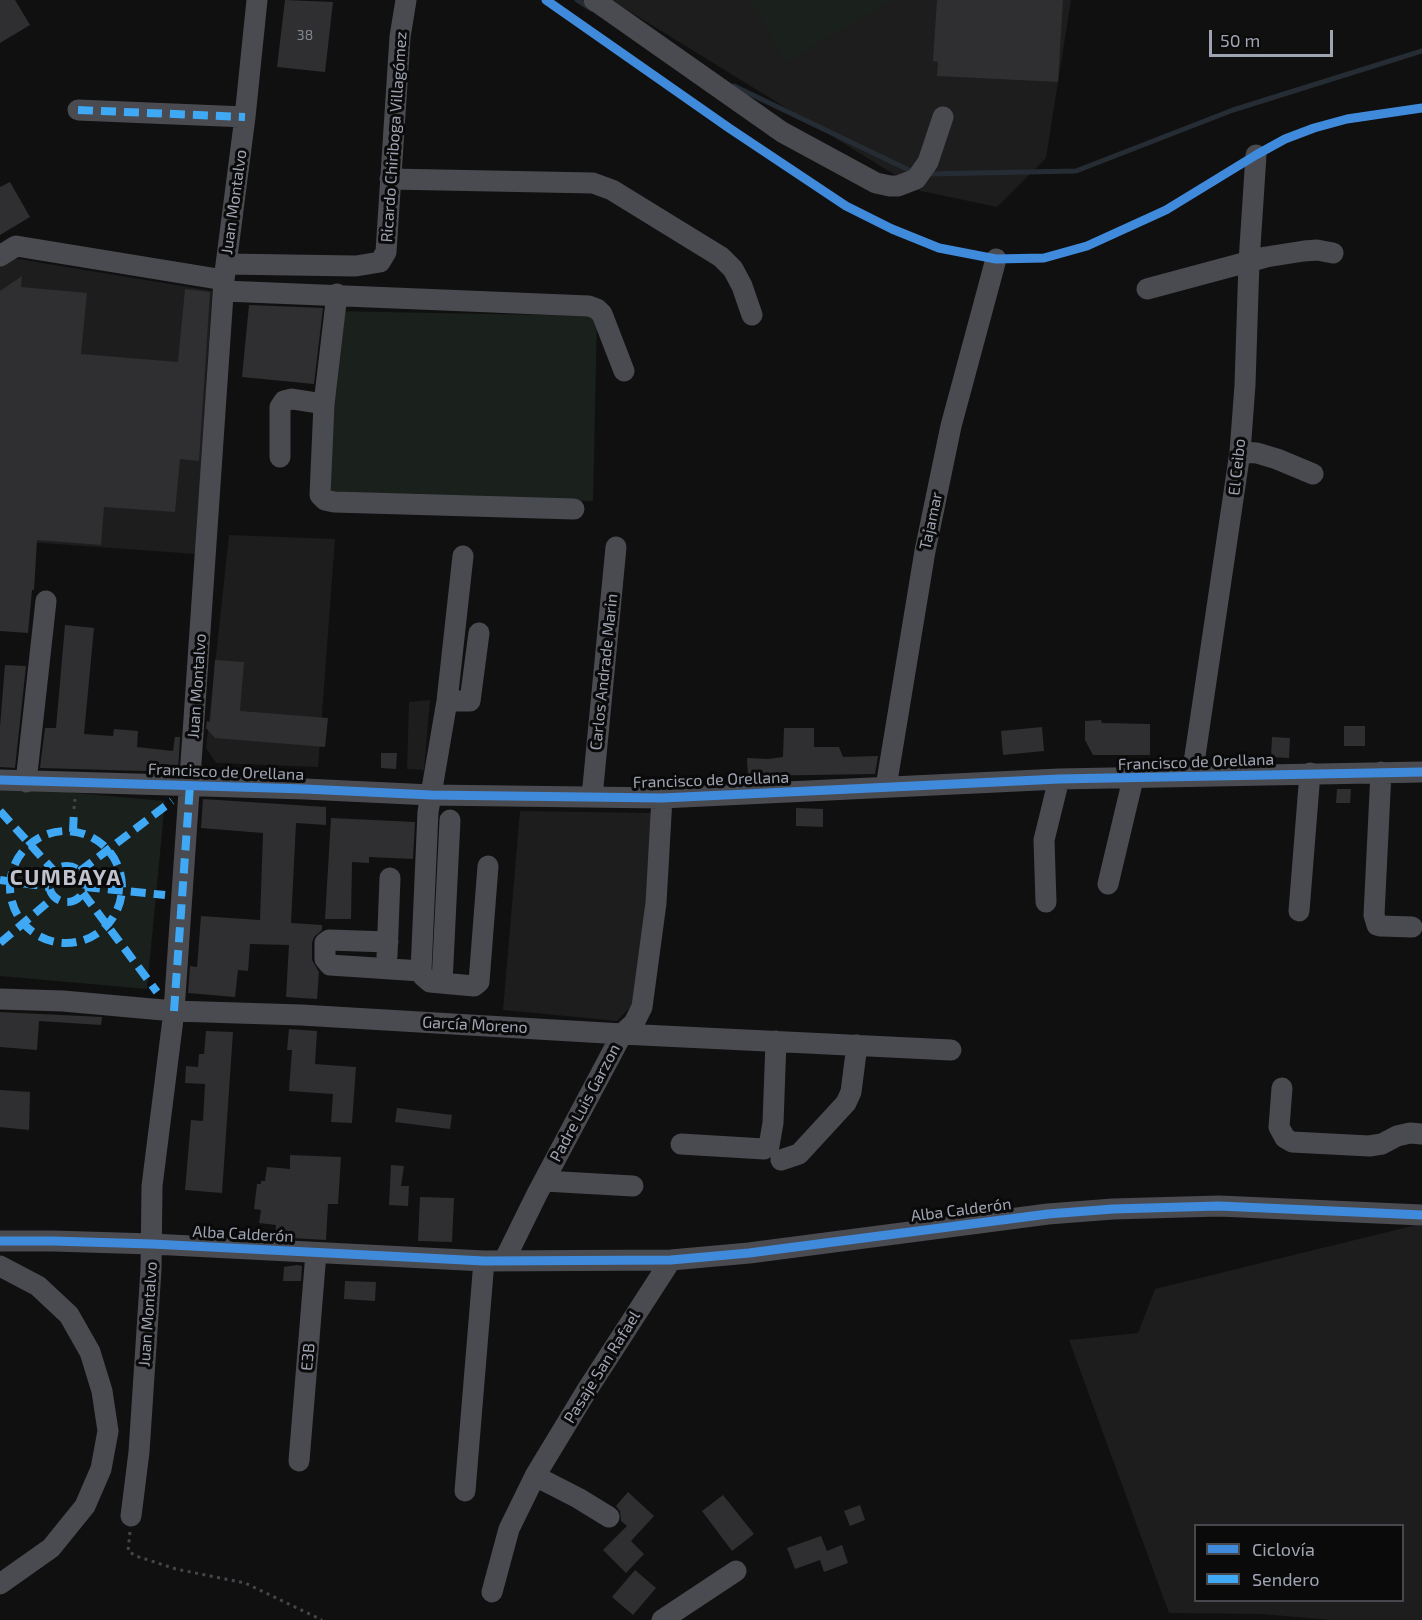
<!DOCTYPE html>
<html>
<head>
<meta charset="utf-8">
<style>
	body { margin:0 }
	#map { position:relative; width:1422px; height:1620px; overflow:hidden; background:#101010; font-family:"Exo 2",sans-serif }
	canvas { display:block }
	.legend { position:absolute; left:1194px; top:1524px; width:210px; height:78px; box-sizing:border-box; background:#0a0a0b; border:2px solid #46484e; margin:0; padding:8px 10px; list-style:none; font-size:18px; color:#9fa4b2 }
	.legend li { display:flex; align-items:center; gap:12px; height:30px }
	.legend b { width:30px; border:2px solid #46484e }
	.scale { position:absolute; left:1209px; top:30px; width:124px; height:27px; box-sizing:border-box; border:3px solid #9fa4b2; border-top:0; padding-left:8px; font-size:18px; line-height:21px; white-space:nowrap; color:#9fa4b2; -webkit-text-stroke:4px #0a0a0b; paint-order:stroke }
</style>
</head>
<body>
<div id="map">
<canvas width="1422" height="1620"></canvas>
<ul class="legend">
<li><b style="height:8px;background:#408adc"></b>Ciclovía</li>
<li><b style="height:8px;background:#3fa9f5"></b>Sendero</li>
</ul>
<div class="scale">50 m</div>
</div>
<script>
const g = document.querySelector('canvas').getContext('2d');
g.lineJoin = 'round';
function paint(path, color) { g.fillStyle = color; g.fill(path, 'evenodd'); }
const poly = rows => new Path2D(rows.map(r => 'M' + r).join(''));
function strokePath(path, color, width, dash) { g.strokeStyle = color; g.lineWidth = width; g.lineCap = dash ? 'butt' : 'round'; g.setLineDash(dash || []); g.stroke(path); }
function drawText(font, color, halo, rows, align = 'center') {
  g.font = font + ' "Exo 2",sans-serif'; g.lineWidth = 6; g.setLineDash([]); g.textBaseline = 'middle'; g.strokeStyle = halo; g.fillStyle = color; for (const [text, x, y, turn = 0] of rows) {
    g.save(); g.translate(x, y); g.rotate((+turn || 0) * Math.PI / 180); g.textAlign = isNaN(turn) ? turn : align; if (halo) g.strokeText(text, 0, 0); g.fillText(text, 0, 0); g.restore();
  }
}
paint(poly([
	[611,0,1071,0,1046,158,997,207,921,191],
	[0,256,212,291,196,554,0,540],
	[229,535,335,539,318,767,216,763,206,748],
	[430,700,424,770,407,769,409,702],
	[520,811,654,813,639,998,617,1021,503,1010],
	[1416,1225,1422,1226,1422,1620,1331,1620,1262,1614,1169,1613,1069,1340,1138,1333,1155,1289],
	[1196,1526,1402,1526,1402,1600,1196,1600]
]), '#1d1d1e');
paint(poly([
	[750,0,892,0,786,62],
	[332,311,597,316,593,501,327,496],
	[0,786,165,801,147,989,0,976]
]), '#1a201b');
strokePath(poly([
	[577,0,591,9],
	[734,86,915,173],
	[927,174,1076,171,1233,110,1422,51]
]), '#252c33', 5);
paint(poly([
	[0,0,15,0,30,25,0,43],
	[285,0,333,2,325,72,277,67],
	[937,0,1063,0,1058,82,937,76,938,62,933,61],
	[10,182,30,217,0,235,0,187],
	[22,276,21,287,87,293,81,354,178,362,185,289,210,292,199,461,180,459,175,512,104,507,101,545,37,540,34,590,32,590,28,633,0,631,0,291],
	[249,305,323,308,314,384,242,377],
	[65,625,94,628,84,734,113,736,114,729,138,731,137,747,173,751,175,737,180,737,178,772,40,768,45,728,56,728],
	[215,660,244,662,240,711,328,718,325,747,215,738,206,728,207,721,210,722],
	[5,665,26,666,15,768,0,767,0,727],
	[1101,720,1102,723,1150,724,1150,755,1093,755,1085,740,1085,721],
	[1344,726,1365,726,1365,746,1344,746],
	[1042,727,1044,751,1003,755,1001,731],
	[784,728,814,728,814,747,839,747,843,757,878,756,875,774,748,776,747,758,768,759,783,757],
	[1272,737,1290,738,1289,758,1271,757],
	[381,753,397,753,396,769,381,768],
	[1337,789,1351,789,1350,803,1336,803],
	[203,799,326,807,326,825,296,823,291,923,322,925,322,930,314,937,312,943,312,960,319,972,317,999,286,997,289,945,250,944,248,971,238,970,235,997,188,993,190,966,197,967,201,916,260,920,263,833,201,828],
	[796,808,823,809,823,827,796,826],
	[331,818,415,822,413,859,369,857,369,863,352,862,351,919,325,919],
	[0,1012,102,1017,101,1025,39,1021,37,1050,0,1047],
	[289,1029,317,1031,315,1064,356,1067,352,1123,331,1122,333,1094,289,1091,292,1050,287,1050],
	[206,1031,233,1032,222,1193,185,1190,191,1120,203,1121,205,1084,185,1083,186,1066,198,1067,199,1054,204,1054],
	[0,1090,30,1092,29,1130,0,1127],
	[397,1108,452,1115,450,1129,395,1122],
	[290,1155,341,1157,338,1204,328,1204,326,1240,275,1237,276,1225,259,1223,261,1210,254,1209,257,1184,261,1184,261,1181,265,1181,267,1167,290,1169],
	[391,1165,404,1166,401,1186,409,1186,408,1206,389,1205],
	[420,1197,454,1198,452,1242,418,1241],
	[297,1265,302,1266,301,1281,283,1281,284,1267],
	[345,1281,376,1282,375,1301,344,1299],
	[628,1492,654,1516,631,1541,644,1554,626,1573,603,1550,627,1526,621,1521,620,1511,616,1506],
	[723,1495,754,1534,732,1551,702,1511],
	[860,1505,865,1520,850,1526,844,1511],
	[821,1536,827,1551,842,1545,848,1563,824,1572,820,1560,795,1569,787,1548],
	[635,1570,656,1588,633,1615,612,1597]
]), '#2f2f31');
strokePath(poly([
	[74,809,75,799],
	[130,1532,128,1551,136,1556,176,1569,245,1583,322,1620]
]), '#45464b', 3, [3, 4.5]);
strokePath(poly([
	[594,0,782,132,876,183,890,186,898,186,916,179,928,162,943,117],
	[78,110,245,117],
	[390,179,593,183,612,190,721,257,733,269,742,286,752,315],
	[0,256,16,246,224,280],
	[226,264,356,266,380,262,386,252,400,37,406,0],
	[1147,289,1266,257,1304,251,1317,250,1333,253],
	[224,291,589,306,597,309,602,314,624,371],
	[337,294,324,404,320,495,325,500,334,502,574,509],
	[1240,452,1257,453,1277,459,1313,474],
	[280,457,280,407,284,401,292,399,324,404],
	[463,556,447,701,428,812,421,971,423,976,430,982,474,986,479,982,488,866],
	[447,701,470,701,479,633],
	[1381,772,1374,915,1377,925,1381,926,1412,927],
	[1192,776,1240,452,1245,385,1249,262,1256,155],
	[0,780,305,789,431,795,662,798,1059,779,1422,772],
	[26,782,46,601],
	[886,787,925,551,951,426,996,259],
	[592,797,616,547],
	[1108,884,1133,779],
	[1046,902,1044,840,1059,779],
	[1299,911,1310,773],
	[388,942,329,940,325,943,325,959,330,965,421,971],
	[387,956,390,878],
	[442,983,450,820],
	[0,999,63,1001,174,1011,301,1015,622,1034,951,1050],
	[1282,1088,1279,1127,1285,1138,1292,1142,1369,1146,1382,1144,1397,1136,1410,1133,1422,1134],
	[681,1144,764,1149,769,1146,773,1123,776,1041],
	[781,1160,799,1154,846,1103,851,1092,857,1045],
	[544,1181,633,1186],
	[0,1241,53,1241,152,1244,484,1261,671,1260,749,1253,1048,1214,1113,1209,1219,1206,1422,1215],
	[504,1261,537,1194,622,1034,634,1023,642,1007,656,903,662,798],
	[0,1266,38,1286,69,1315,90,1352,102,1391,108,1431,101,1469,85,1506,51,1548,0,1584],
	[299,1461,316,1253],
	[535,1476,578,1498,609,1517],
	[465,1491,484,1261],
	[131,1516,139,1452,151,1269,152,1186,174,1011,224,280,245,117,257,0],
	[492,1592,509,1529,535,1476,587,1390,671,1260],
	[662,1620,736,1571]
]), '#4a4b50', 21);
strokePath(poly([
	[78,110,245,117],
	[0,811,54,871],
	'10 887a56 56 0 1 1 112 0a56 56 0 1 1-112 0Z',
	[73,832,74,809],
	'49 884a18 18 0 1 1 36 0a18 18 0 1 1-36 0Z',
	[80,871,172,801],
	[0,880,49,887],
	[85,887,165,895],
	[83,893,157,992],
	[0,943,54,897],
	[174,1011,190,785]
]), '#3fa9f5', 8, [15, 8]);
strokePath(poly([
	[546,0,729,128,846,206,892,229,939,248,996,259,1044,258,1087,246,1166,210,1256,155,1285,139,1314,128,1347,119,1422,108],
	[0,780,305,789,431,795,662,798,1059,779,1422,772],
	[0,1241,53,1241,152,1244,484,1261,671,1260,749,1253,1048,1214,1113,1209,1219,1206,1422,1215]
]), '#408adc', 9);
drawText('14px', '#838792', null, [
	["38",305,35]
]);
drawText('16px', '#9fa4b2', '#0a0a0b', [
	["Ricardo Chiriboga Villagómez",394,137,-86],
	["Juan Montalvo",234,202,-82],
	["El Ceibo",1237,467,-84],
	["Tajamar",931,521,-78],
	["Carlos Andrade Marin",604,672,-84],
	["Juan Montalvo",197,686,-86],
	["Francisco de Orellana",1196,762,-2],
	["Francisco de Orellana",226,772,2],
	["Francisco de Orellana",711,780,-2],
	["García Moreno",475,1025,3],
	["Padre Luis Garzon",585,1103,-62],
	["Alba Calderón",961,1210,-7],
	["Alba Calderón",243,1234,3],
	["Juan Montalvo",148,1314,-86],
	["E3B",308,1357,-85],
	["Pasaje San Rafael",602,1367,-58]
]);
g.letterSpacing = '1.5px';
drawText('bold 22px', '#c0c3ce', '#0a0a0b', [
	["CUMBAYA",66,878]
]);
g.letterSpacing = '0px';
</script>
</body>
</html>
